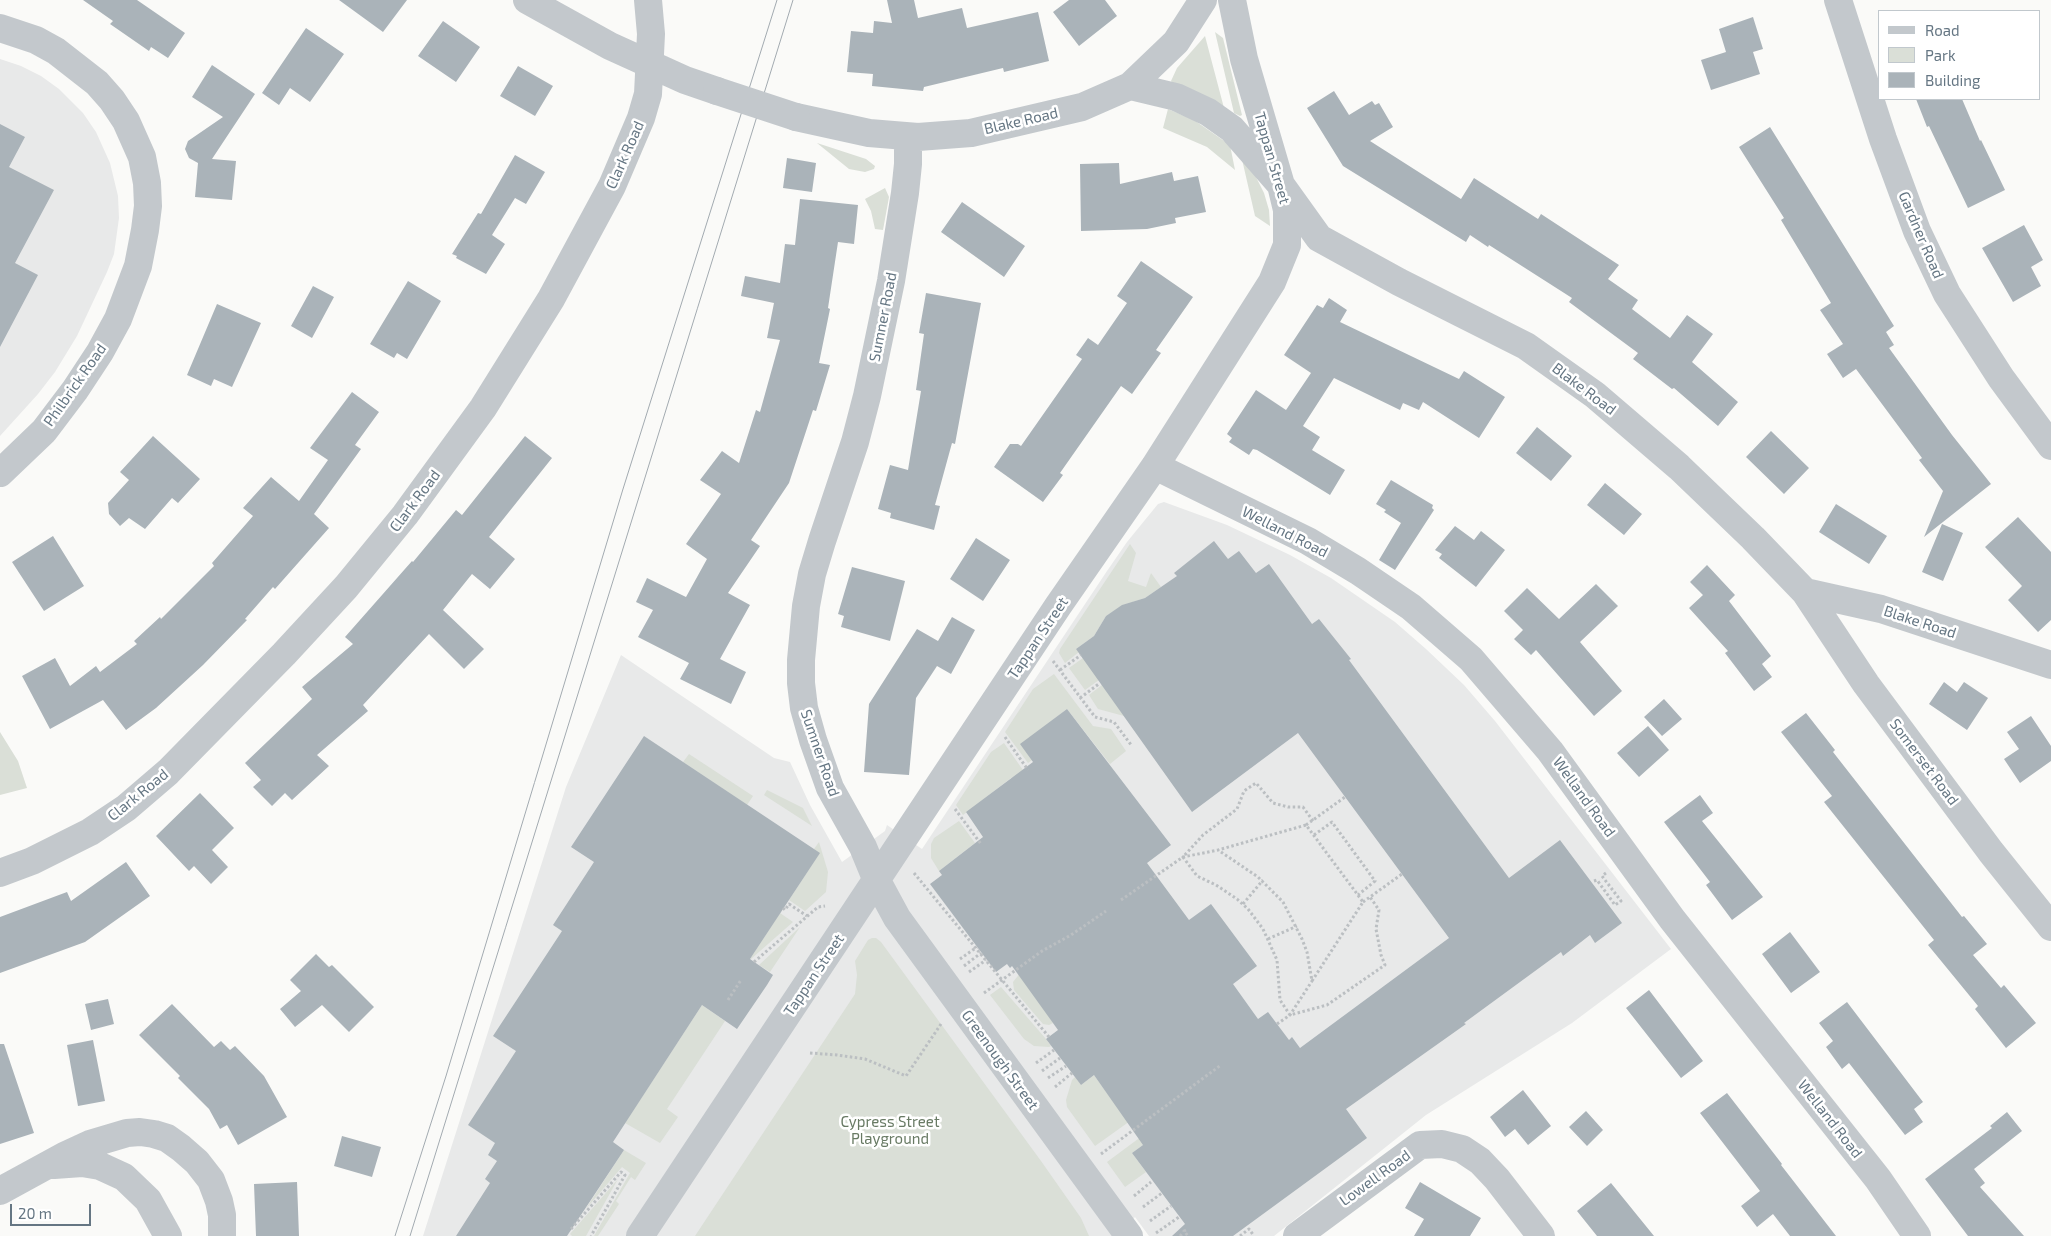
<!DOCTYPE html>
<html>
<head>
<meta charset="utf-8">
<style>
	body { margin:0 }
	#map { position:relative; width:2051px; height:1236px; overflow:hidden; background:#fafaf8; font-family:"Exo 2",sans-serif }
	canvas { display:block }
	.legend { position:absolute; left:1878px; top:10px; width:162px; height:90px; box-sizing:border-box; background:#fff; border:1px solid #c1c8cd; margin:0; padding:6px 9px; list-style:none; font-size:15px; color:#657683 }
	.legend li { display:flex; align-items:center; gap:10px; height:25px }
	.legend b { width:25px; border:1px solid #c1c8cd }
	.scale { position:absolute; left:10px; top:1204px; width:81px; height:22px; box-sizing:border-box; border:2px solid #657683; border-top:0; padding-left:6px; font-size:15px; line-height:18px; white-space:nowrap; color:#657683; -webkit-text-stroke:4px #fff; paint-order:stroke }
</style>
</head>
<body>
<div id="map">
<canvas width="2051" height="1236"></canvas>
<ul class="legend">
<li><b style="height:6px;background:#c3c8cc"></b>Road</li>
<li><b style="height:14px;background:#dadfd7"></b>Park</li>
<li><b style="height:14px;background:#aab3b9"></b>Building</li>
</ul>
<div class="scale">20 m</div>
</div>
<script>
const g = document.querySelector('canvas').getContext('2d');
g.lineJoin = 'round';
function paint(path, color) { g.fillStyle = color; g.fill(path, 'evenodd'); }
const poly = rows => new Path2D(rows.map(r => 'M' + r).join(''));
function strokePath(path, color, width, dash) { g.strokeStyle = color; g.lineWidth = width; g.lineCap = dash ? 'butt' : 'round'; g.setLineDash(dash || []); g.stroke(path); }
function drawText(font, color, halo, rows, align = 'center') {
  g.font = font + ' "Exo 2",sans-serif'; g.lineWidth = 5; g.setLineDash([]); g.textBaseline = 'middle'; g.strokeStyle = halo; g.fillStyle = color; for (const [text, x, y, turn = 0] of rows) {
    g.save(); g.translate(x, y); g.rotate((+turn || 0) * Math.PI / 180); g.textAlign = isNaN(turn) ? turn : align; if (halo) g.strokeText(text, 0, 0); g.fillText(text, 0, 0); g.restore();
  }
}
paint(poly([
	[0,59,21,66,41,76,59,89,83,113,96,132,110,163,118,196,119,218,114,254,107,272,77,336,55,372,38,394,0,436],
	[1164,502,1227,525,1290,555,1331,578,1395,622,1426,649,1464,685,1495,721,1671,949,1572,1023,1426,1115,1274,1236,1149,1236,1135,1217,1116,1236,423,1236,566,787,621,655,774,758,790,762,810,805,842,862,885,831,887,825,922,849,1107,571,1127,542,1158,504]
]), '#e8e9e9');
paint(poly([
	[1215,32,1223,38,1242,115,1240,116,1234,113],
	[1205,36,1224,108,1172,83,1171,81,1177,68],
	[1168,109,1194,120,1230,145,1235,170,1207,147,1163,128],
	[817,143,866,159,875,166,874,169,865,172,849,169],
	[1241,155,1256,177,1264,193,1269,210,1270,226,1255,216],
	[885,188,889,197,883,230,875,229,871,211,865,199],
	[1130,544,1136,553,1128,581,1146,587,1151,573,1161,587,1145,598,1123,605,1106,616,1094,636,1076,649,1079,652,1065,663,1059,653,1060,649],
	[1083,658,1099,680,1085,690,1069,668],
	[1054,674,1093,726,1111,729,1126,751,1110,764,1067,709,1021,744,1032,760,1028,763,1005,732,1033,689],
	[1102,685,1124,716,1098,709,1089,695],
	[0,732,18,761,27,788,0,795],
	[1004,743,1025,773,1011,778,963,815,956,805,991,752],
	[689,754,753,796,747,805,683,762],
	[767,790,803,808,812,826,764,795],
	[959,821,975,843,939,871,931,858,931,844,934,838],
	[819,842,828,872,826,892,805,911,789,900,819,854,814,849],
	[780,913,793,922,751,959,750,959],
	[800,927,770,972,759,965],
	[872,938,876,938,881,942,1041,1161,1081,1218,1089,1236,695,1236,855,994,857,975,855,961,868,940],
	[1021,972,1053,1023,1049,1025,1043,1024,1014,990,1013,982],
	[1001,987,1046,1039,1051,1046,1049,1047,1034,1046,1024,1039,990,995],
	[702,1005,725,1021,667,1109,678,1117,660,1143,625,1123],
	[1217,1059,1095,1146,1067,1107,1066,1100,1072,1080,1075,1077,1081,1085,1094,1075,1124,1117],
	[1227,1073,1196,1106,1132,1153,1146,1172,1125,1187,1107,1162],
	[624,1150,646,1163,635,1180,631,1177,616,1201,619,1204,598,1236,594,1236,630,1173,622,1167,585,1210],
	[618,1179,586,1236,572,1236,570,1234]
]), '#dadfd7');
paint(poly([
	[83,0,137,0,185,33,168,58,151,47,149,51,110,24,113,21],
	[339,0,407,0,383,32],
	[887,0,914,0,918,18,962,8,967,28,1038,12,1049,61,1004,72,1003,68,924,87,923,91,872,86,873,74,847,72,851,31,873,33,874,21,892,23],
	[1069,0,1105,0,1117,16,1079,46,1053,12],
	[1753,17,1763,49,1753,52,1760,74,1711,90,1701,60,1726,52,1719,29],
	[443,21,480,47,456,82,418,56],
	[306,28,344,54,310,102,290,88,279,105,262,93],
	[212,65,255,94,212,159,236,161,232,200,195,197,198,163,189,158,185,149,188,141,223,117,192,97],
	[518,66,553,86,535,116,500,96],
	[1334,91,1349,115,1372,101,1375,105,1379,103,1393,127,1370,141,1461,199,1474,178,1538,219,1541,214,1619,265,1608,279,1638,300,1632,309,1670,338,1687,315,1713,334,1692,362,1738,402,1718,426,1674,388,1672,389,1633,359,1638,353,1569,302,1572,298,1489,245,1488,247,1470,235,1466,242,1343,166,1307,108],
	[1916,99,1962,99,1980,141,1981,140,2005,190,1968,208,1929,126,1927,127],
	[0,124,25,137,9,167,54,190,15,263,38,275,0,347],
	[1770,127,1894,326,1886,332,1894,345,1889,348,1952,435,1991,484,1924,537,1943,491,1919,460,1922,458,1856,369,1843,378,1827,354,1843,344,1820,310,1831,303,1781,220,1784,218,1739,147],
	[515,155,545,172,526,204,515,198,492,235,505,244,486,274,456,258,457,256,452,254,478,213,481,214],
	[787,158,816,163,812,192,783,188],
	[1119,163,1120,184,1172,172,1174,181,1198,176,1206,212,1175,218,1176,223,1147,229,1081,231,1080,164],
	[800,199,858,205,854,244,838,242,828,308,830,309,819,363,830,365,816,411,813,410,789,483,751,540,760,546,728,593,750,605,720,659,746,672,731,704,680,679,689,663,638,637,653,610,636,602,647,578,686,597,707,559,686,544,721,494,700,480,722,451,739,463,756,410,760,412,780,340,767,338,774,303,741,296,745,276,780,283,785,244,795,245],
	[962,202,1025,246,1004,277,941,232],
	[2024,225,2043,260,2031,267,2041,286,2013,302,1982,248],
	[1141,261,1193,297,1156,350,1161,353,1132,394,1121,386,1060,473,1063,475,1043,502,994,467,1010,444,1018,444,1021,446,1082,359,1076,355,1088,338,1098,345,1127,303,1117,296],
	[408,281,441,301,407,359,397,353,394,358,370,344],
	[313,286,334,297,312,338,291,326],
	[926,293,981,303,955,444,952,443,935,505,940,506,934,530,890,518,891,513,878,509,890,465,908,470,921,391,916,390,924,334,919,333],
	[1329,298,1347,310,1340,322,1459,379,1464,371,1505,397,1479,438,1423,402,1419,410,1403,403,1400,410,1334,378,1303,426,1320,437,1312,450,1345,470,1330,495,1257,450,1253,449,1249,455,1229,442,1232,438,1227,434,1256,390,1286,410,1311,373,1284,355,1317,305,1323,308],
	[217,304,261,323,232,387,214,379,211,386,187,375],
	[352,392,379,412,355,445,361,449,314,514,329,528,275,589,273,587,245,619,247,620,203,665,156,708,126,730,103,700,50,729,22,676,55,658,70,686,96,666,100,672,137,644,134,641,160,617,161,619,214,566,212,563,253,516,243,508,271,477,299,501,328,460,310,448],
	[1537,427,1572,456,1551,481,1516,453],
	[1771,431,1809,468,1784,494,1746,457],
	[153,436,200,479,178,503,172,498,145,529,129,518,120,526,109,514,108,503,129,480,120,472],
	[525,436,552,458,489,537,515,559,490,589,472,574,443,610,484,649,464,669,429,634,363,705,368,711,317,755,329,766,292,800,285,793,272,806,253,787,261,780,245,763,312,699,302,687,353,644,345,637,412,561,413,562,456,510,462,515],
	[1391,480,1433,505,1432,508,1434,510,1395,570,1379,560,1401,523,1384,512,1386,510,1376,504],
	[1605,483,1642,514,1624,535,1587,505],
	[1836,504,1887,536,1869,564,1819,532],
	[2018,517,2051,552,2051,620,2038,632,2008,600,2022,586,1985,547],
	[1942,524,1963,533,1943,581,1922,572],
	[1455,526,1474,540,1481,531,1505,550,1476,587,1439,558,1442,554,1435,550],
	[53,536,84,586,44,611,12,562],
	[976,538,1010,560,983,601,950,579],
	[1214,541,1228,559,1239,551,1256,573,1269,564,1312,624,1319,619,1351,659,1349,660,1509,878,1560,840,1622,923,1595,943,1590,935,1563,956,1561,952,1464,1023,1466,1024,1346,1109,1367,1138,1233,1236,1172,1236,1185,1224,1132,1153,1143,1145,1094,1075,1081,1085,1046,1039,1058,1030,1012,966,1010,968,1007,964,996,972,930,884,942,875,939,871,983,837,966,812,1033,762,1020,744,1067,709,1171,845,1147,863,1189,920,1211,904,1257,966,1233,984,1258,1019,1268,1012,1289,1040,1292,1037,1300,1048,1449,938,1298,733,1192,812,1076,649,1094,636,1106,616,1122,605,1145,598,1177,576,1174,573],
	[1707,565,1735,595,1729,601,1771,656,1762,664,1772,677,1754,691,1725,653,1728,651,1689,608,1703,595,1690,582],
	[852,567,905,581,890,641,841,627,844,616,838,614],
	[1596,584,1618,606,1580,642,1622,691,1594,716,1536,650,1531,655,1514,639,1523,630,1504,611,1527,588,1559,619],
	[952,617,975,630,951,674,937,666,916,698,909,775,864,772,869,704,917,629,938,641],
	[1944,682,1957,692,1964,682,1988,698,1967,730,1929,704],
	[1664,699,1682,719,1662,736,1644,717],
	[1806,713,1835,750,1833,752,1962,917,1964,916,1987,944,1973,955,2001,988,2004,985,2036,1023,2006,1048,1975,1009,1978,1006,1928,945,1934,940,1824,802,1832,796,1781,732],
	[2031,716,2051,746,2051,761,2020,783,2004,759,2019,749,2007,732],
	[1648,726,1669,750,1639,777,1617,753],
	[644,736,820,853,750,959,773,975,767,985,737,1029,702,1005,613,1142,624,1150,567,1236,456,1236,490,1183,485,1179,497,1161,488,1155,495,1143,468,1125,516,1051,493,1036,562,931,553,925,594,862,571,847],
	[200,793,234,828,212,850,228,867,211,884,194,866,189,871,156,836],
	[1700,795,1713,813,1702,821,1763,897,1732,920,1706,885,1710,882,1664,822],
	[126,862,150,896,85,942,0,973,0,917,67,892,71,901],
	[1790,932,1820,972,1791,993,1762,954],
	[316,954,329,967,332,965,374,1007,349,1032,322,1005,295,1027,280,1009,301,991,290,980],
	[1649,990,1703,1061,1681,1078,1626,1008],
	[108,999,114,1024,91,1030,85,1004],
	[1847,1002,1923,1102,1914,1109,1923,1122,1905,1135,1849,1063,1842,1069,1826,1047,1833,1041,1819,1023],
	[172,1004,214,1047,221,1041,230,1050,235,1046,264,1076,287,1117,238,1145,227,1125,220,1129,209,1109,178,1078,180,1076,139,1035],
	[93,1040,105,1101,78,1106,67,1045],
	[0,1044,4,1044,34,1133,0,1144],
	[1523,1090,1551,1126,1528,1145,1515,1129,1505,1137,1490,1117],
	[1727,1093,1782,1164,1781,1165,1836,1236,1790,1236,1773,1214,1757,1227,1741,1206,1760,1191,1700,1113],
	[1586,1111,1603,1130,1587,1146,1569,1127],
	[2007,1112,2022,1131,1974,1169,1985,1183,1980,1187,2024,1236,1968,1236,1925,1179,1992,1128,1990,1126],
	[342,1136,381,1147,372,1177,334,1166],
	[297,1182,299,1236,256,1236,254,1184],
	[1420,1182,1481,1218,1470,1236,1414,1236,1424,1219,1405,1208],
	[1611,1183,1654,1236,1597,1236,1577,1211]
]), '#aab3b9');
strokePath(poly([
	[1053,661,1095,717,1114,722,1132,746],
	[1060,670,1081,655],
	[1080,698,1100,683],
	[1005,737,1028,770],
	[955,809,981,844],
	[1313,821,1303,807,1288,807,1273,803,1256,783,1244,791,1237,809,1203,835,1183,857,1197,876,1216,885,1237,899,1248,909,1263,929,1277,960,1280,1000,1290,1015,1327,1005,1385,965,1381,955,1376,929,1379,910,1370,897],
	[1306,825,1345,797],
	[1314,835,1332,822,1375,881,1358,895],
	[914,873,1049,1037],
	[1594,881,1597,880,1615,905,1621,901,1602,876,1606,873],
	[1121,900,1183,857,1218,850,1306,825,1363,902,1312,981,1307,952,1302,939,1283,902,1258,877,1218,850],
	[1363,902,1402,874],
	[1243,904,1263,880],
	[783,908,785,910,789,904,807,916],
	[1268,939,1297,926],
	[960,959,977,947],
	[754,962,818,907,825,906],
	[964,966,981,953],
	[969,972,986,960],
	[984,993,1042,951,1071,935,1106,911],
	[728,1000,741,980],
	[1277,1024,1290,1015,1312,981],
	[810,1053,837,1055,865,1059,906,1076,941,1024],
	[1036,1063,1054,1050],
	[1042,1071,1060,1058],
	[1048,1078,1066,1066],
	[1055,1087,1072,1073],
	[1101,1154,1221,1065],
	[1134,1196,1151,1182],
	[1143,1207,1162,1193],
	[1150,1221,1171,1206],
	[571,1229,621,1172,625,1175,591,1236],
	[1186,1230,1184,1231,1188,1236],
	[1156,1233,1179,1217],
	[1180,1236,1182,1234],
	[1240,1236,1249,1229,1254,1236]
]), '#bbbfc2', 3, [2.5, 2.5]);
strokePath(poly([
	[527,0,610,46,685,80,717,91],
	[1838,0,1883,139,1917,231,1947,294,2001,378,2051,446],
	[0,28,36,40,56,51,97,83,112,100,126,121,142,157,147,183,148,206,145,230,138,266,118,319,100,352,75,390,44,431,0,473],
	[1130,86,1176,97,1208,112,1232,129,1281,185,1319,238,1399,282,1526,346,1595,395,1679,467,1753,538,1805,592,1866,684,1991,852,2051,927],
	[796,117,869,133,918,137,971,133,1082,107,1130,86,1176,42,1203,0],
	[908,137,908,164,905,193,891,281,867,396,855,442,822,541,812,574,806,606,801,660,801,683,804,708,813,740,830,788,863,847,877,881,897,918,1129,1236],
	[1155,466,1308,541,1358,571,1411,607,1471,659,1550,751,1672,919,1878,1179,1917,1236],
	[1805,592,1881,609,2051,665],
	[0,873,32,861,90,832,126,808,168,772,284,654,346,587,405,515,483,408,551,299,612,186,641,118,648,94,651,34,648,0],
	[54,1165,82,1163,100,1166,124,1177,148,1200,168,1236],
	[0,1191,64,1156,90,1144,127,1133,140,1132,154,1134,167,1138,181,1148,197,1162,211,1180,219,1201,222,1215,222,1236],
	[640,1236,1058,606,1155,466,1272,282,1287,245,1287,210,1281,185,1244,59,1232,0],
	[1297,1236,1420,1145,1442,1144,1462,1149,1480,1161,1497,1179,1541,1236]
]), '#c3c8cc', 28);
strokePath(poly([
	[395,1236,446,1076,623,489,777,0],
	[410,1236,793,0]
]), '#a2aab0', 1);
strokePath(poly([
	[717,91,796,117]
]), '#c3c8cc', 28);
drawText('15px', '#657683', '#fff', [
	["Blake Road",1021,121,-13],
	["Clark Road",625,155,-66],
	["Tappan Street",1272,158,74],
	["Gardner Road",1921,235,67],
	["Sumner Road",883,317,-79],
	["Philbrick Road",75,385,-55],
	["Blake Road",1584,389,37],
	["Clark Road",415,501,-53],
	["Welland Road",1285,532,27],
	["Blake Road",1920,622,18],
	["Tappan Street",1038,638,-56],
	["Sumner Road",820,753,71],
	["Somerset Road",1924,762,53],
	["Clark Road",138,795,-39],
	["Welland Road",1584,797,54],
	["Tappan Street",814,975,-56],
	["Greenough Street",1000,1060,54],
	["Welland Road",1830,1119,52],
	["Lowell Road",1375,1178,-36]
]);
drawText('15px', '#687a64', '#fff', [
	["Cypress Street",890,1122],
	["Playground",890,1139]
]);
</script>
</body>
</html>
